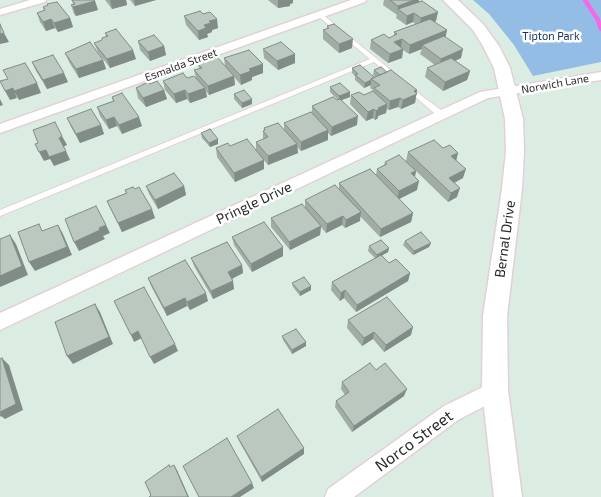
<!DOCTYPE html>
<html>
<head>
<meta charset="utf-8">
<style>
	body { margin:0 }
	canvas { display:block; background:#dbede2 }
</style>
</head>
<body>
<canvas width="601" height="497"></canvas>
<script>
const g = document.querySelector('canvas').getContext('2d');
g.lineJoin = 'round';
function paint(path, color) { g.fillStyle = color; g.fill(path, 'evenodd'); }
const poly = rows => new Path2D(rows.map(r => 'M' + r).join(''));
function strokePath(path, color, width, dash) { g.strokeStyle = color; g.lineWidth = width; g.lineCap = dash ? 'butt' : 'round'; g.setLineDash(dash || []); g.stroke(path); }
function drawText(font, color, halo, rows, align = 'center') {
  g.font = font + ' "Exo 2",sans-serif'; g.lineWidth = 5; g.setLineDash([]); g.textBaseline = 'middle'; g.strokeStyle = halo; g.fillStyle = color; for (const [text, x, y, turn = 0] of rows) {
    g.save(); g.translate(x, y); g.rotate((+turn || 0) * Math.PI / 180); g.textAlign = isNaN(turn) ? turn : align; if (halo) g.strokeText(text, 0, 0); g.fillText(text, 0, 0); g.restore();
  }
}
paint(poly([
	[473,0,601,0,601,62,533,76,514,45,489,14]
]), '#94bde6');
strokePath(poly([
	[585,0,598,20,601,29]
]), '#f568e6', 4.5);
const service = poly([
	[318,14,322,14,399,77,399,79,395,79,374,62,0,216,0,210,370,59,318,16,318,14],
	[407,85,445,113,445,117,439,117,405,88,404,87,407,85]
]);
const minor = poly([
	[30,0,46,0,45,2,0,15,0,9,30,0],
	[351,0,366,0,365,2,0,133,0,124,351,0],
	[601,72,601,80,488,98,0,330,0,313,480,92,601,72],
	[495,381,502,383,505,390,502,397,458,420,354,497,325,497,328,489,444,406,495,381]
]);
const tertiary = poly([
	[443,0,458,0,483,24,499,46,510,68,523,119,524,151,522,189,507,316,508,390,522,497,494,497,482,390,483,316,502,189,506,151,505,119,494,68,483,46,473,30,443,0]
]);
strokePath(service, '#e3d0d7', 2);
strokePath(minor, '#e3d0d7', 3);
strokePath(tertiary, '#e3d0d7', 3);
paint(service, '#fff');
paint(minor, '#fff');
paint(tertiary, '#fff');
paint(poly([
	[72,0,95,1,98,10,76,16,74,14,71,5,73,4],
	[105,0,126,0,127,5,112,9],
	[130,0,156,0,135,6],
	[268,0,293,0,293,3,290,4,290,6,278,8],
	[384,0,419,0,419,1,436,21,434,22,447,30,445,37,461,58,455,61,470,71,467,80,443,91,425,77,427,68,435,65,420,54,422,49,409,54,403,50,402,58,388,63,370,49,371,40,389,38,394,36,394,32,415,24,413,22,406,25,396,18,397,15,383,5],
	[43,7,70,18,73,27,58,32,55,28,46,31,40,22,37,13,44,11],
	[184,16,218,28,212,30,212,32,207,34,208,37,199,40,186,25],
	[327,26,352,48,339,53,323,39,323,30,327,29],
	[105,33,136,59,110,68,98,52,94,43,102,40,106,37],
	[138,41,164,46,166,55,150,61,140,50],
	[263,49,295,54,295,63,278,70,264,58],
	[65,53,103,60,106,69,79,78,69,62],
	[224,58,263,64,263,73,252,77,252,80,241,85,234,77,235,85,209,95,206,91,207,97,190,103,187,99,176,103,165,90,163,81,196,78,194,70,199,69,198,64,225,66],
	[32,62,68,82,47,89,36,71],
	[352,68,374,77,375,77,373,75,374,70,387,72,417,90,415,103,401,109,398,107,389,110,387,109,386,113,378,116,378,118,375,120,373,118,366,121,350,104,351,95,364,95,374,92,374,91,370,88,371,85,364,88,355,80,355,76,352,73],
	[150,84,164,90,167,99,146,107,138,98,136,88],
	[330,87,350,92,350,97,342,100,357,125,331,136,328,133,328,140,301,151,297,147,298,153,268,165,256,151,256,142,263,139,263,131,264,131,264,128,284,129,284,123,312,113,312,106,338,100,330,92],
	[234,94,252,104,242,108,234,99],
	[112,97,142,126,122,134,117,126,109,129,100,116,97,107,113,101],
	[67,118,101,125,104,134,80,143,71,127],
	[201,133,218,139,218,144,210,147,202,138],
	[230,146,264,160,264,169,235,182,217,157,216,148],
	[408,152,456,160,463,178,455,183,457,197,448,202,416,171,415,177,417,190,399,199,413,213,411,222,380,237,360,216,360,221,345,228,342,225,326,233,321,227,320,235,290,250,271,227,271,218,305,208,305,200,339,189,339,183,376,175,377,169,384,165,385,162,406,161],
	[146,186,184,186,186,195,158,209,149,194],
	[135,189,155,218,122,232,107,201,126,193,125,190],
	[232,237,283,256,252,272,234,245],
	[405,241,431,243,429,247,413,255,403,245],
	[369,246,389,248,388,252,382,255,389,263,410,273,408,281,356,312,344,298,340,301,331,290,332,282,375,258,368,251],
	[191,258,242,265,243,273,232,279,234,289,213,299,194,266],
	[148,278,208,301,190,310,187,306,167,316,151,286],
	[292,283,311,286,311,290,300,296,293,287],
	[348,320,411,335,384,352,373,339,362,346,347,328],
	[282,336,306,342,306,346,292,354,283,340],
	[376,370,404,396,352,432,335,407,336,401,345,395,341,389,342,382],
	[237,436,304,448,304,454,262,482,239,441]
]), '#a0aca4');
paint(poly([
	[110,0,126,0,127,5,112,9],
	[134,0,156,0,135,6],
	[278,0,293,0,293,3,290,4,290,6,278,8],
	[414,0,419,0,418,7,398,9,397,15,398,6],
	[95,1,98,10,76,16,73,7],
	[438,12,436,21,419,27,421,18],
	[414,13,413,22,406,25,407,16],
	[70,18,73,27,58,32,54,23],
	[51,19,55,28,46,31,43,22],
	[217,19,218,28,212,30,212,32,207,34,208,37,199,40,198,31,204,25,209,21],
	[447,30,445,40,422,45,422,49,409,54,410,45],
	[4,33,9,42,0,44,0,34],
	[353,39,352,48,339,53,339,44],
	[402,39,401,48,394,42],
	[164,46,166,55,150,61,148,52],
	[403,49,402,58,388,63,390,54],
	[463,49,461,58,439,68,441,59],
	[133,50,136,59,110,68,107,59],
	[295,54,295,63,278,70,277,61],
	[103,60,106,69,79,78,76,69],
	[263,64,263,73,252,77,252,80,241,85,240,75,249,69],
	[470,71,467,80,443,91,445,82],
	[64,73,68,82,47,89,43,80],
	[234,76,235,85,209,95,208,86],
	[371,80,371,85,364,88,365,83],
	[37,83,41,93,19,100,14,91],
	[13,88,17,98,10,100,5,91],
	[205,88,207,97,190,103,188,94],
	[164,90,167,99,146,107,143,98],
	[185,90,187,99,176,103,174,94],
	[417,90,415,103,401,109,403,100,414,91],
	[350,92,350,97,339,101,339,96],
	[400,98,398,107,389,110,390,101],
	[0,99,3,105,0,106],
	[252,99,252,104,242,108,242,103],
	[387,104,386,113,378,116,378,118,375,120,376,111,378,108],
	[374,109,373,118,366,121,368,112],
	[358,116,357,125,331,136,332,127],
	[114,117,117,126,109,129,106,120],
	[139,117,142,126,122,134,119,125],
	[101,125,104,134,80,143,76,134],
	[328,130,328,140,301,151,301,142],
	[62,136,67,145,63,147,59,138],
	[218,139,218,144,210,147,209,143],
	[297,144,298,153,268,165,268,156],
	[46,150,66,151,70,160,54,166,50,159,44,161,39,152],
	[458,153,456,162,451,156],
	[264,160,264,169,235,182,234,173],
	[466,169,463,178,446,186,449,178],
	[416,171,414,180,411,173],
	[419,181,417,190,397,200,399,191],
	[184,186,186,195,158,209,155,200],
	[460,188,457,197,448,202,451,193],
	[152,209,155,218,122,232,118,223],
	[361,212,360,221,345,228,346,220],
	[413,213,411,222,380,237,381,229],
	[343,216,342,225,326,233,327,224],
	[58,225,63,234,72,255,35,271,29,262],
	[106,225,110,233,103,236,105,239,79,251,74,242,99,228],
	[321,226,320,235,290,250,289,242],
	[10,235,16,244,28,275,0,287,0,276],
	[431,243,429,247,413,255,414,251],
	[283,247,283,256,252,272,251,264],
	[389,248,388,252,376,259,377,255],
	[242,265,243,273,229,280,228,272],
	[410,273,408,281,356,312,357,305],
	[233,281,234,289,213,299,211,291],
	[311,286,311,290,300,296,300,292],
	[345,290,344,298,340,301,341,293],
	[206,293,208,301,190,310,187,302],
	[185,298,187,306,167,316,164,308],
	[95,304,100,312,113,344,73,364,67,356],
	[413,327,411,335,384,352,386,345],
	[138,331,142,338,134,342,131,335],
	[374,332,373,339,362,346,364,338],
	[306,342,306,346,292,354,292,350],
	[175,344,178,351,154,364,150,357],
	[2,358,9,365,23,410,5,419,1,416,0,417],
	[407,389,404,396,352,432,354,426],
	[304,448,304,454,262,482,261,477],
	[174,465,177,470,189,497,188,497],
	[252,483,254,488,240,497,231,497]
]), '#828c86');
const building = poly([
	[72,0,94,0,95,1,73,7,71,5,75,4,72,0],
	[390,0,414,0,398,6,390,0],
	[422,1,438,12,421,18,414,13,407,16,398,9,422,1],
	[57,2,70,18,54,23,51,19,43,22,37,13,45,10,43,7,48,5,47,4,57,2],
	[200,11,203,14,210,12,217,19,209,21,211,23,204,25,206,28,198,31,184,16,200,11],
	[430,19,447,30,410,45,402,39,394,42,403,49,390,54,371,40,384,34,389,38,397,34,394,32,430,19],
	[0,24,4,33,0,34,0,24],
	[334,24,353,39,339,44,323,30,329,28,327,26,334,24],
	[116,29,133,50,107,59,94,43,102,40,102,38,108,36,105,33,116,29],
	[154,35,164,46,148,52,138,41,154,35],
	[444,36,463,49,441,59,422,45,444,36],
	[90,42,103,60,76,69,65,53,90,42],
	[281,42,295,54,277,61,263,49,281,42],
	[249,50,263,64,249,69,251,71,240,75,224,58,249,50],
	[53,55,64,73,43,80,32,62,53,55],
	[217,57,234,76,208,86,194,70,202,68,198,64,217,57],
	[451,58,470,71,445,82,427,68,451,58],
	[25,63,37,83,14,91,13,88,5,91,0,81,8,79,3,70,25,63],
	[360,65,374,77,371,79,371,80,365,83,355,75,358,74,352,68,360,65],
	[381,67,387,72,380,75,374,70,381,67],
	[391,70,417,90,414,91,417,94,403,100,400,98,390,101,374,88,380,85,371,79,391,70],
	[183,73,187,78,194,76,205,88,188,94,185,90,174,94,163,81,183,73],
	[157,81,164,90,143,98,136,88,148,82,150,84,157,81],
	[340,83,350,92,339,96,330,87,340,83],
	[244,90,252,99,242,103,234,94,244,90],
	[373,91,387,104,378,108,379,109,376,111,374,109,368,112,351,95,359,92,364,95,373,91],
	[122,93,139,117,119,125,114,117,106,120,97,107,114,101,112,97,122,93],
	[333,97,337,100,340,99,358,116,332,127,312,106,333,97],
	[91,109,101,125,76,134,67,118,91,109],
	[311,112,328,130,301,142,284,123,311,112],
	[55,122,62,136,59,138,66,151,49,157,46,150,39,152,35,144,38,143,33,130,55,122],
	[278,123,297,144,268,156,256,142,268,137,263,131,265,130,264,128,278,123],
	[210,129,218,139,209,143,201,133,210,129],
	[247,139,264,160,234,173,216,148,228,143,230,146,247,139],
	[434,140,443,148,450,145,458,153,451,156,466,169,449,178,460,188,451,193,408,152,434,140],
	[399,155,416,171,411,173,419,181,399,191,377,169,387,164,385,162,399,155],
	[370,169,413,213,381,229,339,183,370,169],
	[174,173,184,186,155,200,146,186,174,173],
	[335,185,361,212,346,220,343,216,327,224,305,200,335,185],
	[133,187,135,189,139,187,152,209,118,223,107,201,127,193,125,190,133,187],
	[302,204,321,226,289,242,271,218,302,204],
	[96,206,106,225,99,228,100,230,74,242,65,219,96,206],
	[264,222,283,247,251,264,232,237,264,222],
	[39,224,42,231,58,225,67,247,29,262,18,232,39,224],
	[421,232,431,243,414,251,405,241,421,232],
	[10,235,22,266,0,276,0,239,10,235],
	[381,240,389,248,377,255,369,246,381,240],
	[227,242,242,265,228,272,233,281,211,291,191,258,227,242],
	[381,255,389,263,396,259,410,273,357,305,345,290,341,293,332,282,381,255],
	[185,260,206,293,187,302,185,298,164,308,148,278,185,260],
	[304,277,311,286,300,292,292,283,304,277],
	[144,287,175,344,150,357,138,331,131,335,114,301,144,287],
	[387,297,413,327,386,345,374,332,364,338,348,320,387,297],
	[95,304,109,337,67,356,55,322,95,304],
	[296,329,306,342,292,350,282,336,296,329],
	[2,358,16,404,0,412,0,359,2,358],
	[370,363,376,370,385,363,407,389,354,426,336,401,349,392,342,382,370,363],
	[278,409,304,448,261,477,237,436,278,409],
	[227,438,252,483,231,497,199,497,183,466,227,438],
	[169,465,170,467,174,465,188,497,149,497,151,495,145,482,169,465]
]);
paint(building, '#bac8bf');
strokePath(building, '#828c86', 1);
drawText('11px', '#16356a', '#fff', [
	["Tipton Park",551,36]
]);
drawText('11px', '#2a2a2a', '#fff', [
	["Esmalda Street",181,65,-20],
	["Norwich Lane",555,84,-10]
]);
drawText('14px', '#2a2a2a', '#fff', [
	["Pringle Drive",254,203,-25],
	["Bernal Drive",505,239,-82]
]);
drawText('16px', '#2a2a2a', '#fff', [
	["Norco Street",414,441,-36]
]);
</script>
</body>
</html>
